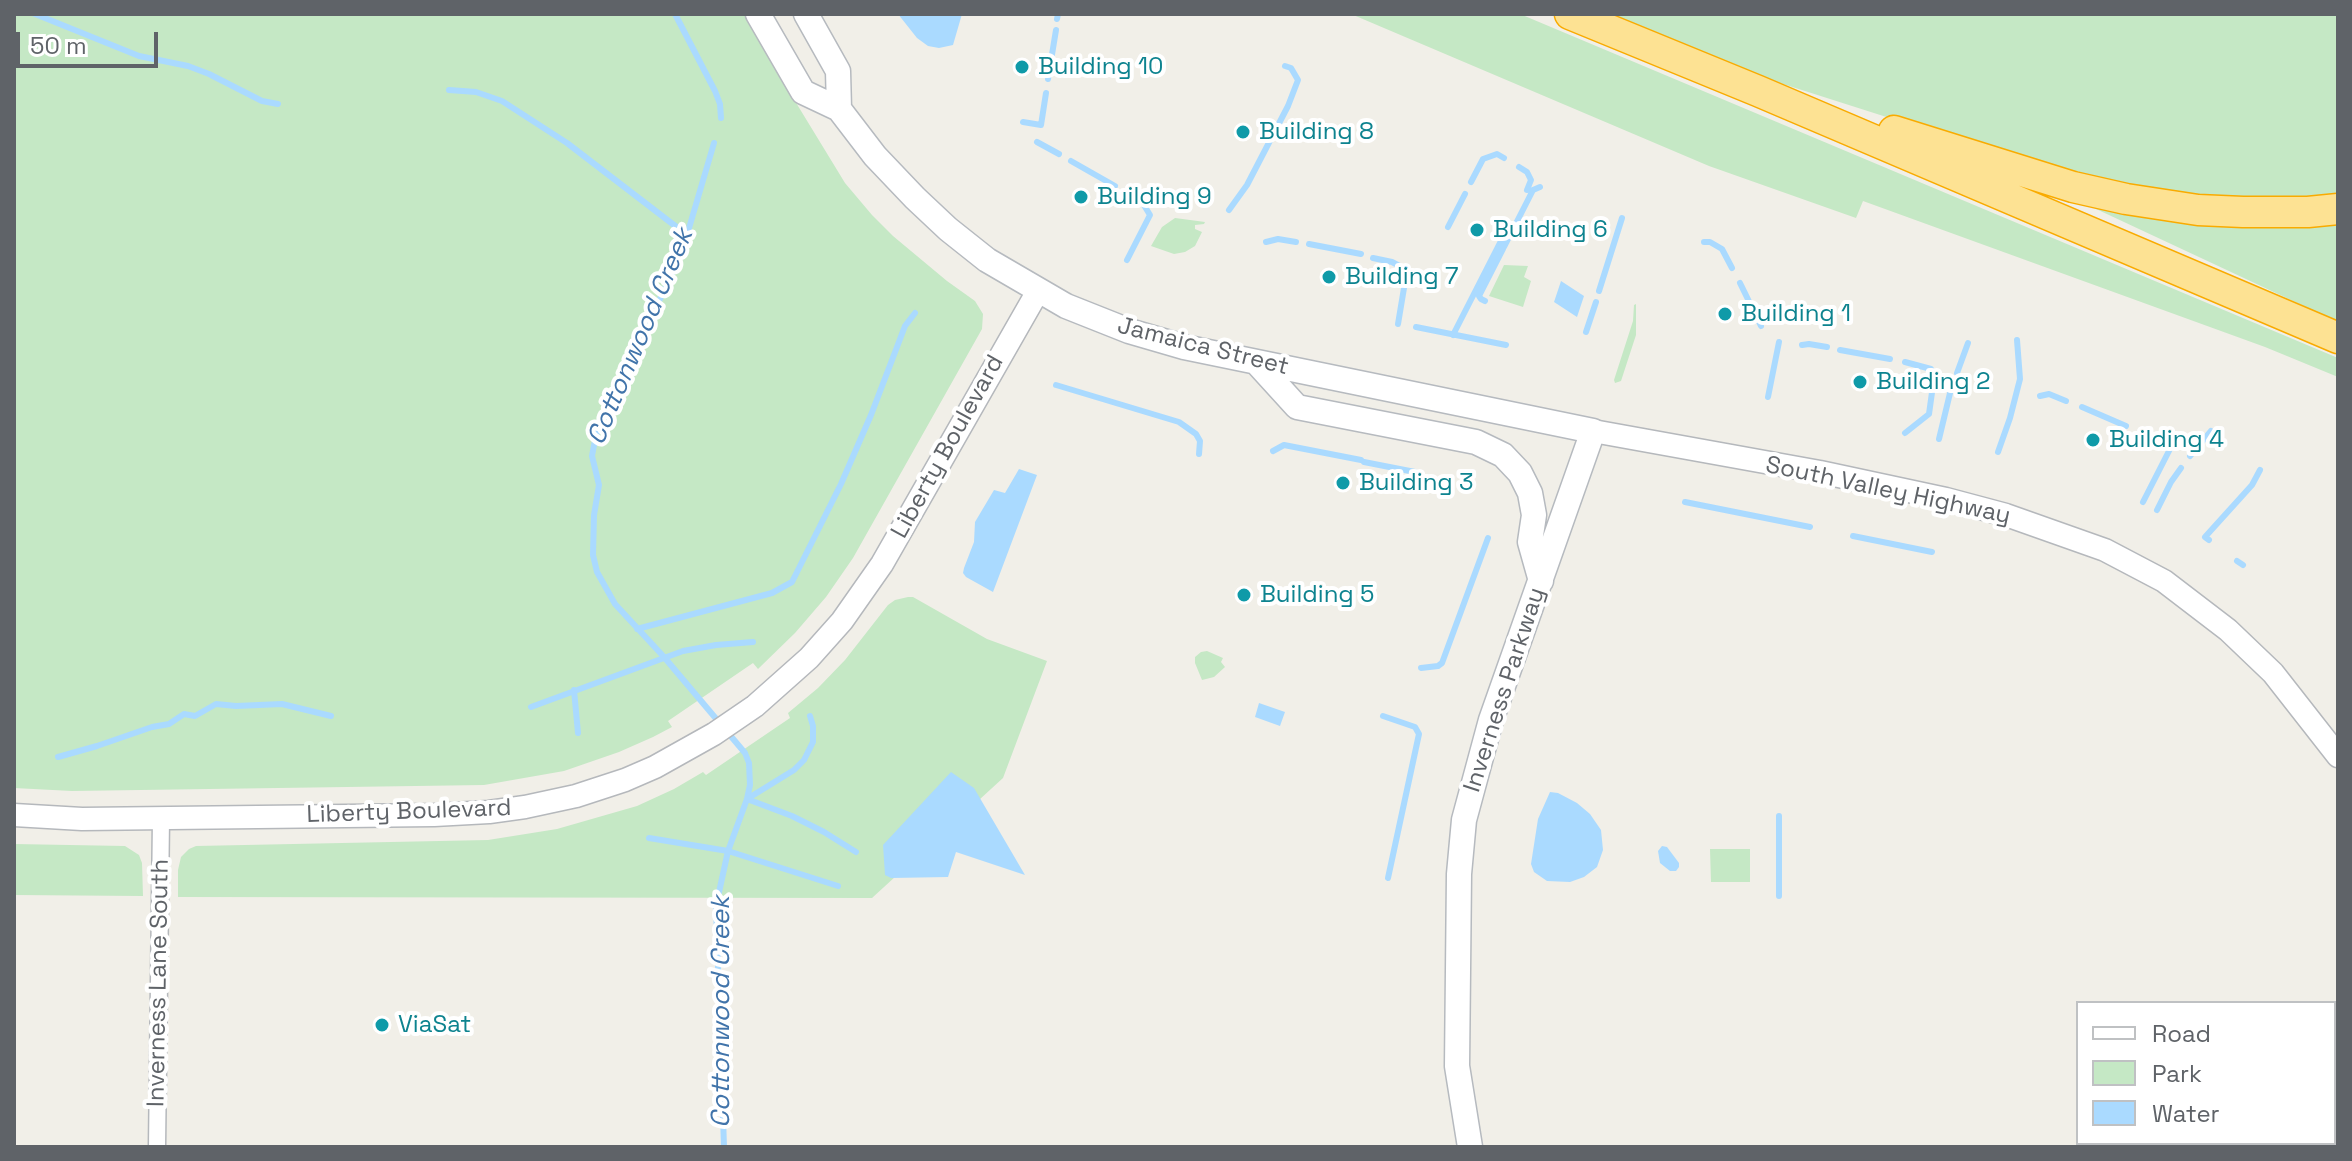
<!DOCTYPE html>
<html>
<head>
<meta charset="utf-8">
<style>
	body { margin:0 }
	#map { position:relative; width:2352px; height:1161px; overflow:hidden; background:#f1efe8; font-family:"Space Grotesk",sans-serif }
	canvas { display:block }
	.frame { position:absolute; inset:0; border:16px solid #5f6368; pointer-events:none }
	.legend { position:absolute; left:2076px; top:1001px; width:260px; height:144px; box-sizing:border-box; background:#fff; border:2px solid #bfc1c3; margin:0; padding:10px 14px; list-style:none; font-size:24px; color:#5f6368 }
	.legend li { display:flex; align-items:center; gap:16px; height:40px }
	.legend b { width:40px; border:2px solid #bfc1c3 }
	.scale { position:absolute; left:16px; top:32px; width:142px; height:36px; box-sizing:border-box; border:4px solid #5f6368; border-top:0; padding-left:10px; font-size:24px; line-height:28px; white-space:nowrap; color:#5f6368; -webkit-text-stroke:6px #fff; paint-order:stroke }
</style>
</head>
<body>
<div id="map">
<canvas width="2352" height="1161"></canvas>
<div class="frame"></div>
<ul class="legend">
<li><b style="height:10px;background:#fff"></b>Road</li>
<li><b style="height:22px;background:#c5e8c5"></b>Park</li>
<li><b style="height:22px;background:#aadaff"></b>Water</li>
</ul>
<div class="scale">50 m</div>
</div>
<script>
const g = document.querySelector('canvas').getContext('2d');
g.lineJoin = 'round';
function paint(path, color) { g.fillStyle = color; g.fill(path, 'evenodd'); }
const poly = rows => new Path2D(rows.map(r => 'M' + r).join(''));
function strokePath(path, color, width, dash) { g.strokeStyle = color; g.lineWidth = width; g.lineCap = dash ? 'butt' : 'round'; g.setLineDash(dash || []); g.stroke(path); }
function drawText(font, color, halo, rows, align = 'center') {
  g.font = font + ' "Space Grotesk",sans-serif'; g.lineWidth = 8; g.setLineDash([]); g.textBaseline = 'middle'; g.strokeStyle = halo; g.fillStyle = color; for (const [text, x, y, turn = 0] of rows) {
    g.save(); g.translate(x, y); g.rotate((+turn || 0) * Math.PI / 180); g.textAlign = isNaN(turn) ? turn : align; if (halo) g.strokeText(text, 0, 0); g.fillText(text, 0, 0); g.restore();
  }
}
paint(poly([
	[14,14,746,14,773,65,845,183,872,215,893,236,947,281,975,301,983,314,982,329,853,558,826,597,795,633,758,669,753,663,668,721,672,727,653,737,619,752,564,771,484,785,72,791,14,788],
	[1351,14,1520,14,2338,358,2338,377,2265,347,1863,201,1856,218,1709,166],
	[1604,14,2338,14,2338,200,2288,203,2149,194,1899,121,1736,69],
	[2094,208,2164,220,2239,227,2301,227,2338,224,2338,322],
	[1175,218,1205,222,1204,224,1195,225,1195,229,1202,232,1195,246,1185,252,1174,254,1151,246,1162,227],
	[1504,265,1528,266,1524,277,1531,281,1523,307,1489,296],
	[1636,304,1636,335,1621,381,1615,383,1614,380,1633,321,1634,305],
	[908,597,913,597,987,639,1047,661,1003,778,872,898,178,897,178,870,181,857,189,849,196,846,488,840,557,829,637,806,674,789,703,772,706,775,790,718,788,713,818,688,845,660,888,605,895,600],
	[1207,651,1223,658,1221,662,1225,667,1214,677,1202,680,1195,663,1195,657,1201,652],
	[14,844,125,846,139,855,142,863,143,896,14,895],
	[1750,849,1750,882,1711,882,1710,849]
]), '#c5e8c5');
paint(poly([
	[898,14,962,14,953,45,939,48,928,46,917,38],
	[1561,281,1584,296,1577,317,1554,302],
	[1019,469,1037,475,993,592,966,577,963,573,964,568,974,542,975,522,994,490,1005,493],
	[1259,703,1285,712,1280,726,1255,717],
	[951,772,974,788,1025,875,956,852,948,877,891,878,885,875,883,845],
	[1550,792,1558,793,1577,803,1590,814,1601,830,1603,850,1597,867,1584,877,1570,882,1547,881,1534,872,1531,864,1538,819],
	[1662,846,1667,847,1679,863,1679,867,1676,871,1670,871,1660,863,1658,851]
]), '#aadaff');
strokePath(poly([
	[35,14,139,56,188,66,209,74,262,101,278,104],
	[675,14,715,91,720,104,721,118],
	[1057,19,1058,14],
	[1048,79,1056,30],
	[449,90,476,92,502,101,567,143,687,235],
	[1023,122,1041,125,1046,93],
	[1037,142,1059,154],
	[714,143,687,235,676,265,596,435,592,456,599,485,594,515,593,555,597,572,615,604,664,657,745,753,749,763,750,785,747,799,728,851,716,906,724,1147],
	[1071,161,1115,186],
	[1519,167,1527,172,1531,180,1527,190],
	[1471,182,1483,159,1497,154,1504,158],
	[1126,192,1142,202,1150,215,1127,260],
	[1229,210,1247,185,1288,106,1298,80,1291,68,1285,66],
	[1448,227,1465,194],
	[1266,242,1278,239,1296,242],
	[1704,242,1710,242,1722,249,1732,268],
	[1309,244,1361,254],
	[1504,247,1533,190,1540,187],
	[1373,258,1392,262,1407,270,1398,324],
	[1740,283,1761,326],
	[1599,291,1622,218],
	[1485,301,1481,299,1479,296,1503,249],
	[1416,327,1506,345],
	[1586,332,1596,302],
	[1453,335,1504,235],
	[1802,345,1809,344,1827,347],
	[1840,350,1890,359],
	[1905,362,1931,369,1934,378,1929,414,1905,433],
	[1957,373,1968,343],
	[1056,385,1179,422,1196,434,1200,441,1199,454],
	[2040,396,2049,394,2066,401],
	[1768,397,1779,342],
	[2082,407,2126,426],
	[1939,439,1951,389],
	[1273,451,1284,445,1361,460],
	[1998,452,2010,418,2020,379,2017,340],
	[2190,456,2211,431],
	[1364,462,1415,472,1419,476],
	[1685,502,1810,527],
	[2143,502,2171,447,2157,439],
	[2157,510,2171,482,2181,468],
	[1853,536,1932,552],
	[2209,540,2205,537,2252,485,2260,470],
	[2237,561,2243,565],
	[637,629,772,593,792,582,841,484,871,415,905,326,915,313],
	[1421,668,1438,666,1442,663,1488,538],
	[574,690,578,733],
	[531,707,683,651,716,645,753,642],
	[1383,716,1415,727,1419,734,1388,878],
	[58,757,97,746,152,727,169,724,184,714,195,716,216,704,236,706,282,704,331,716],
	[747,799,792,816,824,832,856,852],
	[747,799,794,770,804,760,813,742,813,726,810,716],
	[649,838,728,851,838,886],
	[1779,896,1779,816]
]), '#aadaff', 6);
const minor = poly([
	[157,1147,161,818]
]);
const tertiary = poly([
	[1593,431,1820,472,1946,499,2006,515,2105,550,2164,581,2228,630,2273,673,2338,756],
	[14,815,82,819,434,815,489,812,525,807,576,796,625,780,655,767,714,734,755,706,809,658,842,621,882,564,1038,291]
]);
const secondary = poly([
	[758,14,803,92,839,109,875,156,915,198,948,229,987,260,1066,306,1129,331,1184,347,1593,431,1491,720,1464,820,1459,874,1457,1066,1470,1147],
	[806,14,838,71,839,109],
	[1256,362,1297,407,1476,442,1503,455,1520,473,1530,493,1534,515,1530,542,1541,581]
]);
const motorway = poly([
	[1570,14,1758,91,2338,338],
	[1894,131,2073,187,2126,199,2198,210,2243,212,2308,212,2338,209]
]);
strokePath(minor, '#b5b8bc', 19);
strokePath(tertiary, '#b5b8bc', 25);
strokePath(secondary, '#b6babf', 27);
strokePath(motorway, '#f9ab00', 33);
strokePath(minor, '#fff', 16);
strokePath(tertiary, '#fff', 22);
strokePath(secondary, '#fff', 24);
strokePath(motorway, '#fde293', 30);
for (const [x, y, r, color] of [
	[1022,67,8,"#0f9aa8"],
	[1243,132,8,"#0f9aa8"],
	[1081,197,8,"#0f9aa8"],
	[1477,230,8,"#0f9aa8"],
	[1329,277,8,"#0f9aa8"],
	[1725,314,8,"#0f9aa8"],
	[1860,382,8,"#0f9aa8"],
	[2093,440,8,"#0f9aa8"],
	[1343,483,8,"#0f9aa8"],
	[1244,595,8,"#0f9aa8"],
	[382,1025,8,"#0f9aa8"]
]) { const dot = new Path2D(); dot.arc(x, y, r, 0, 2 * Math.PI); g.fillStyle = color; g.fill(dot); strokePath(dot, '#fff', 3); }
drawText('24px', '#0d838f', '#fff', [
	["Building 10",1038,67],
	["Building 8",1259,132],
	["Building 9",1097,197],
	["Building 6",1493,230],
	["Building 7",1345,277],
	["Building 1",1741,314],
	["Building 2",1876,382],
	["Building 4",2109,440],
	["Building 3",1359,483],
	["Building 5",1260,595],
	["ViaSat",398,1025]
], 'left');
drawText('24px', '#5f6368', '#fff', [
	["Jamaica Street",1203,347,14],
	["Liberty Boulevard",948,447,-61],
	["South Valley Highway",1888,491,12],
	["Inverness Parkway",1505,690,-72],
	["Liberty Boulevard",409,812,-2],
	["Inverness Lane South",159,983,-89]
]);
drawText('italic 26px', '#4174aa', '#fff', [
	["Cottonwood Creek",641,337,-67],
	["Cottonwood Creek",722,1012,-90]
]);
</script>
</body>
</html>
